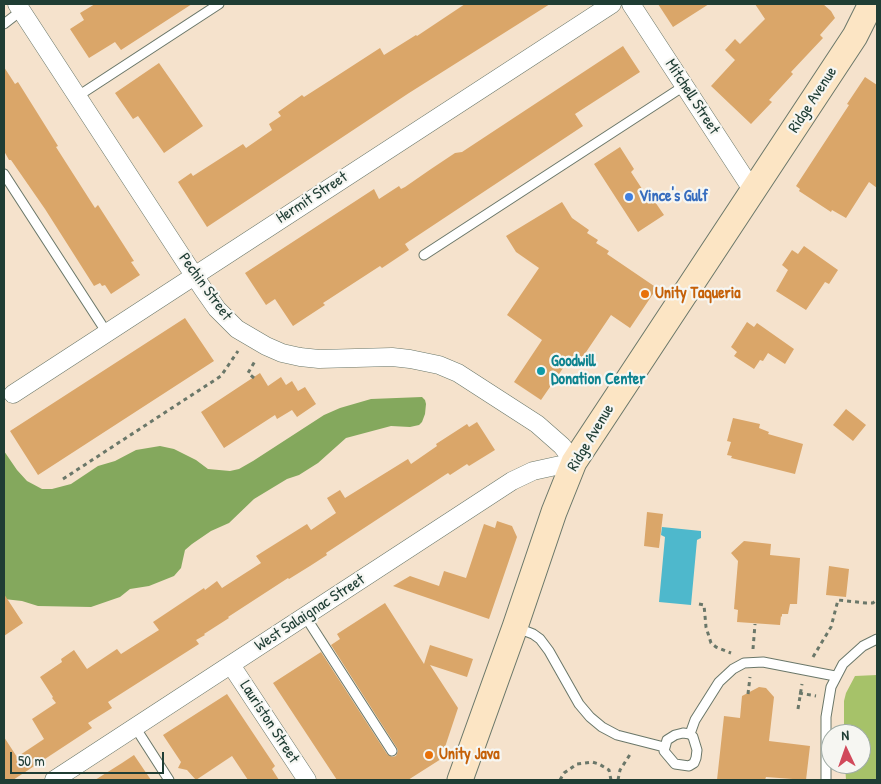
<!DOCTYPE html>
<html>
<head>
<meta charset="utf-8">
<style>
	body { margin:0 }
	#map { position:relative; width:881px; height:784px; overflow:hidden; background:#f5e2cc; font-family:"Patrick Hand",sans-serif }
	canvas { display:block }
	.frame { position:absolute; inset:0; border:5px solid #1f3d34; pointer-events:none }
	.north { position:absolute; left:821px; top:724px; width:50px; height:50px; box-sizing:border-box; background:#f6f6f2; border:1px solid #a0aca6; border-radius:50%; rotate:357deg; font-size:14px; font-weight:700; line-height:20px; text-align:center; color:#1f3d34 }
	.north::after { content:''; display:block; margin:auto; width:18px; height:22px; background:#d1495b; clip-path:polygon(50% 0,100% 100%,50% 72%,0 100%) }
	.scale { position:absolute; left:10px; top:752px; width:154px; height:22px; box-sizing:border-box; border:2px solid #1f3d34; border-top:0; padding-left:6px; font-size:15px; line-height:18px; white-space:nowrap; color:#1f3d34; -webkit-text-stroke:4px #f6f6f2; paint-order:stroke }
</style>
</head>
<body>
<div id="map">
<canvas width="881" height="784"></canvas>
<div class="frame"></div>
<div class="north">N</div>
<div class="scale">50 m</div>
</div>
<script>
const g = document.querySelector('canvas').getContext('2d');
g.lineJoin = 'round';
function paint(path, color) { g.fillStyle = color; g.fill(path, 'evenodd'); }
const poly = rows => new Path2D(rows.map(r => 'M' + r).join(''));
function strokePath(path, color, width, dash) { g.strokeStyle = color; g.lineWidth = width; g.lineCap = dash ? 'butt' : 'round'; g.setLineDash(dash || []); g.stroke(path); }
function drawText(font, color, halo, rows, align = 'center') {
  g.font = font + ' "Patrick Hand",sans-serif'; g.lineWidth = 4.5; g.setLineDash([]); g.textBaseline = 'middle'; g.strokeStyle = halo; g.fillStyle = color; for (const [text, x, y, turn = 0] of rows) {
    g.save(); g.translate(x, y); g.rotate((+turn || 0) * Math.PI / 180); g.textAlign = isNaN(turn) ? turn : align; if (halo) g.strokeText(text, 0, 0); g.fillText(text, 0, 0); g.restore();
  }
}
paint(poly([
	[877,675,877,780,846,780,845,764,861,764,861,734,844,734,844,701,846,693,855,676]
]), '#a6c269');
paint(poly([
	[422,397,425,400,426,404,425,414,422,422,419,425,410,427,391,426,346,438,318,463,299,475,287,479,254,499,229,523,211,531,192,544,185,550,181,568,174,576,149,586,130,589,120,597,91,607,38,606,22,601,4,599,4,451,17,470,27,481,42,489,52,489,71,484,98,466,115,461,136,450,160,446,174,449,196,460,208,469,230,471,239,469,253,461,324,415,340,408,371,399]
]), '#84a85d');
paint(poly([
	[662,527,701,531,701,538,697,540,691,605,659,602,665,537,661,535]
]), '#4eb8cc');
paint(poly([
	[95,4,192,4,121,50,115,42,89,58,70,29,84,20,80,13],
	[465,4,550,4,409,93,207,227,178,182,191,173,193,176,243,144,246,148,272,130,269,124,281,116,278,112,302,95,304,97,329,81,380,48,384,55,416,35,417,36],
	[658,4,709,4,673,27],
	[755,4,823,4,831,11,835,18,820,35,823,38,791,72,793,74,769,100,772,102,751,124,711,86,735,60,725,50,735,39,740,44,765,19],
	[623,46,640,72,575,114,583,126,405,244,409,250,382,268,380,266,323,303,325,305,293,326,275,299,266,305,245,273,374,189,379,199,399,186,401,189,405,187,431,169,455,153,462,152],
	[159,63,203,126,164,153,138,116,133,119,115,93],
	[4,67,15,84,18,82,58,146,56,147,95,208,98,205,134,261,131,262,140,275,111,294,105,285,102,286,100,283,94,286,45,209,11,160,9,160,4,151],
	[865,77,877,85,877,188,869,182,846,218,832,210,831,212,799,191,800,189,796,186,849,105,847,104],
	[620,147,634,169,631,172,650,201,653,199,664,215,638,232,594,164],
	[562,202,572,218,589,230,587,233,598,240,596,243,609,251,607,254,657,288,630,328,611,315,578,364,570,358,541,400,514,382,542,340,507,315,539,268,516,252,506,236],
	[804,246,838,270,829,284,825,282,806,310,776,291,788,270,782,265,792,250,798,254],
	[185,318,214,361,38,475,10,431],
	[747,322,754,327,757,323,794,349,785,364,768,353,763,361,760,360,754,369,734,356,737,352,731,347],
	[260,373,268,386,281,377,286,385,292,381,298,391,305,387,316,404,297,417,292,410,277,419,275,415,224,448,201,412],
	[846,409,866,425,853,441,833,425],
	[733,418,760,424,759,428,769,432,768,434,803,444,795,474,731,458,732,456,727,455,731,442,727,441],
	[477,422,495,450,469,466,467,464,450,475,448,473,326,553,327,555,310,566,289,579,288,578,228,617,229,618,204,634,205,635,196,640,199,644,108,702,112,708,88,723,92,728,13,780,4,780,4,737,17,757,44,739,32,719,56,703,52,698,53,697,40,677,62,662,61,659,74,650,87,669,117,649,121,654,159,630,153,622,204,588,205,590,217,581,222,588,261,563,256,556,307,524,311,530,336,513,327,498,340,490,345,498,408,459,411,464,437,446,436,444,467,424,469,427],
	[647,512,663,514,659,548,644,546],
	[497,521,512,526,517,537,489,619,393,586,410,576,439,586,444,571,466,578,484,524,495,528],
	[744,541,771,544,770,555,800,558,797,604,790,604,788,614,782,614,782,617,781,616,780,625,737,622,738,610,734,609,738,561,731,553],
	[829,566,849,569,846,597,826,595],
	[4,594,23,623,4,636],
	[385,603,424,664,430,645,473,659,467,677,430,665,458,708,441,759,408,780,337,780,273,683,321,652,387,754,392,757,396,756,398,751,397,748,331,645,340,639,337,634],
	[759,687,766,688,774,697,769,741,810,746,806,780,766,777,765,780,717,780,724,716,740,718,742,696],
	[227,694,275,766,272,769,279,780,248,780,232,756,196,780,187,770,178,768,181,762,163,735],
	[134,755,151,780,95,780,122,763]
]), '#daa669');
const service = poly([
	[4,24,22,10],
	[78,96,219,4],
	[4,174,107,333],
	[424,255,684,86],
	[305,616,392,751],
	[515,627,533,634,540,639,549,651,579,704,590,717,602,727,617,735,664,747],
	[135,727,169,780],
	[683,733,690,734,693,737,697,750,696,758,694,763,689,766,675,764,664,751,667,740,675,735,683,733],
	[690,734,695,720,719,682,733,669,744,663,763,662,835,676],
	[826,780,826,717,831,687,843,664,863,646,877,639]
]);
const minor = poly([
	[17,4,203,289,217,309,237,329,266,346,282,353,300,357,319,359,392,357,410,359,439,365,458,373,537,424,562,446,574,462,533,471,512,481,54,780],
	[631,4,753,191],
	[13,394,612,4],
	[231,665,307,780]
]);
const secondary = poly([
	[460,780,515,627,554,512,574,462,855,36,871,4]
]);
strokePath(service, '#6a7769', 11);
strokePath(minor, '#6a7769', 19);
strokePath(secondary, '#6a7769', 27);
strokePath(poly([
	[254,378,248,373,255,361],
	[63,479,221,376,238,351],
	[699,604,704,605,706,627,711,643,716,647,731,653],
	[753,649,755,624],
	[813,657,831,627,838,600,866,603,873,603,877,599],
	[799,693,816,696],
	[748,694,750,677],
	[798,709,802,684],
	[560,780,564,773,577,764,592,762,599,764,609,770,611,780],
	[618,780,620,770,631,753]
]), '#6a7769', 3, [4, 4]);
strokePath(service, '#fff', 9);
strokePath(minor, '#fff', 18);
strokePath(secondary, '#fce5c4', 25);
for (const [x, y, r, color] of [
	[629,197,5,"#3f7fe0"],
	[645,294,5,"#e8710a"],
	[541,371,5,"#0f9aa8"],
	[429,755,5,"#e8710a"]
]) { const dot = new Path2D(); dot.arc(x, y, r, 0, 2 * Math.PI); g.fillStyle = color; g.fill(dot); strokePath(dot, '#f6f6f2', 2); }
drawText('16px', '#1f3d34', '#f6f6f2', [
	["Mitchell Street",692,97,57],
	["Ridge Avenue",813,100,-57],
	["Hermit Street",312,198,-33],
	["Pechin Street",205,287,54],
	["Ridge Avenue",591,438,-59],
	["West Salaignac Street",310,613,-33],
	["Lauriston Street",269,722,57]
]);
drawText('bold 16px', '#366cbe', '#f6f6f2', [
	["Vince's Gulf",639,197]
], 'left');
drawText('bold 16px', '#c56008', '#f6f6f2', [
	["Unity Taqueria",655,294],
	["Unity Java",439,755]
], 'left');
drawText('bold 16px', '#0d838f', '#f6f6f2', [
	["Goodwill",551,362],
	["Donation Center",551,380]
], 'left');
</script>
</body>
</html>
